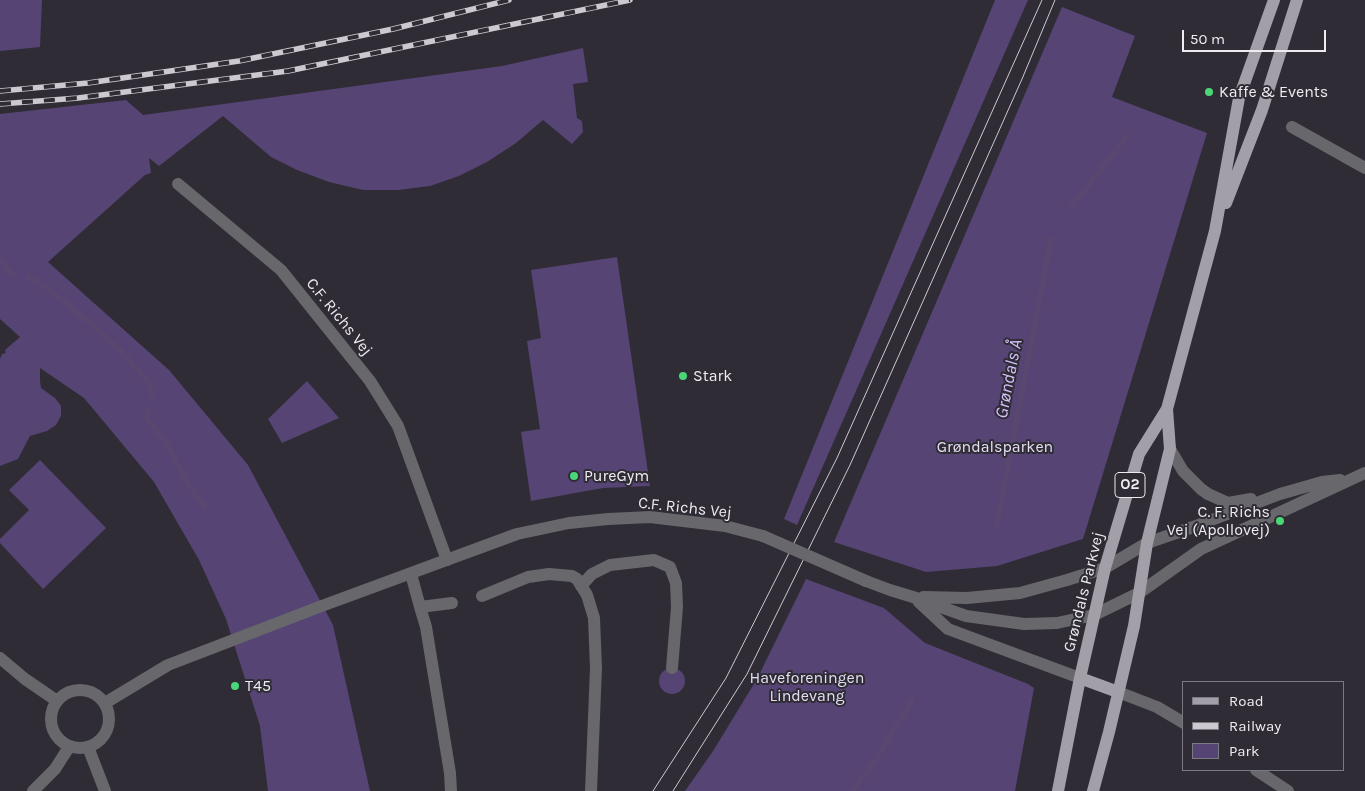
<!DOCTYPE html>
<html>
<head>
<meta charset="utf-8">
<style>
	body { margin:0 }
	#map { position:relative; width:1365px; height:791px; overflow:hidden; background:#2f2c35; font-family:Karla,sans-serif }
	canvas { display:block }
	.legend { position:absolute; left:1182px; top:681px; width:162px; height:90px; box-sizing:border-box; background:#2f2c35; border:1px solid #7b7981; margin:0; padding:6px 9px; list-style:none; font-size:15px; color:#eeecf2 }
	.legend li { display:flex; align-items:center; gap:10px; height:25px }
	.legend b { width:25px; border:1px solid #7b7981 }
	.scale { position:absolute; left:1182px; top:30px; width:144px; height:22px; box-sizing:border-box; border:2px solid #eeecf2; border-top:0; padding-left:6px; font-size:15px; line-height:18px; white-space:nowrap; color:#eeecf2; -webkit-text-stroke:4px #2f2c35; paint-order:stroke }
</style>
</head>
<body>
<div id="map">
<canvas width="1365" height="791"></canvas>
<ul class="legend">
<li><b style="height:6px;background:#a29fa8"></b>Road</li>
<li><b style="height:6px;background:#ccc9d0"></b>Railway</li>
<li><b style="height:14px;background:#564474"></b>Park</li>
</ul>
<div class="scale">50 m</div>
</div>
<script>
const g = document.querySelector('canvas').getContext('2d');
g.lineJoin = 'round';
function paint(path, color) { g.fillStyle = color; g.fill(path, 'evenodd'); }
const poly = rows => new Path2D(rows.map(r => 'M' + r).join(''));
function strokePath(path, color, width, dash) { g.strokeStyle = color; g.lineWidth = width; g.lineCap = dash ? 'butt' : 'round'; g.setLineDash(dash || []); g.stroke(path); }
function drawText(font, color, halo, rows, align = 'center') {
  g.font = font + ' Karla,sans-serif'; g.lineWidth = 4; g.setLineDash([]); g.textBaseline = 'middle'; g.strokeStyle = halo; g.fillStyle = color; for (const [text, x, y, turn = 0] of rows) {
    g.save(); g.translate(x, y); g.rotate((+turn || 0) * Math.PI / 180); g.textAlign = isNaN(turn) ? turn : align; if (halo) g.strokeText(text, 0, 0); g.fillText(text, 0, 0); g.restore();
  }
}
paint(poly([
	[0,0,42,0,40,47,0,51],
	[995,0,1028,0,797,525,784,519],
	[1062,7,1135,36,1112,97,1207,133,1083,539,997,566,926,572,834,542],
	[583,48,588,82,573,84,577,118,582,121,583,132,572,144,543,120,516,143,487,162,459,176,430,186,398,190,363,190,329,182,297,170,271,157,223,116,159,166,149,158,151,173,145,175,48,262,169,370,248,465,333,625,370,791,268,791,260,726,226,619,199,560,154,482,84,398,40,368,40,381,41,388,55,398,61,406,61,416,56,425,47,431,30,436,18,459,0,466,0,359,2,354,6,353,5,350,20,337,0,319,0,114,126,100,143,115,502,66],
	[617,257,650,486,603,488,531,501,521,432,540,429,527,341,541,338,531,270],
	[307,381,339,418,282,443,268,419],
	[40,460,106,528,43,589,0,543,0,539,29,510,9,490],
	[806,579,884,608,925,643,1028,684,1034,688,1015,791,685,791,713,751,757,679],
	'659 681a13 13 0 1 1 26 0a13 13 0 1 1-26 0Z'
]), '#564474');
strokePath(poly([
	[1072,206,1127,136],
	[2,260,7,270,15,276],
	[28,277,45,286,103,334,125,355,149,383,152,395],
	[148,410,146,418,166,442,186,481,204,506],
	[997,524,1051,239],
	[852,791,873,764,912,700]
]), '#5a4770', 5.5);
strokePath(poly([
	[1292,127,1365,168],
	[178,184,281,270,370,381,398,426,447,560],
	[411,574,420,607],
	[581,586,592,574,610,565,654,560,670,567,676,583,677,607,672,668],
	[482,596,528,577,549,574,572,576,577,579,587,595,594,618,596,668,591,791],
	[1118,692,1157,707,1184,723],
	[88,747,105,791],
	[1256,770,1288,791],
	[33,791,55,769,69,747],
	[451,791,450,773,426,627,420,607,452,603]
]), '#68676b', 12);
strokePath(poly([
	[1170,449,1183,471,1201,489,1208,494,1228,503,1251,499],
	[866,581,890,590,913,597,966,616,1024,624,1057,623,1094,615,1139,593,1201,549,1365,473],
	[923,597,967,598,1020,593,1067,580,1105,568,1147,543,1193,527,1280,494,1322,482,1340,480],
	[919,602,948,629,1080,678],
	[0,658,25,679,57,701],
	'51 719a29 29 0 1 1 58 0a29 29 0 1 1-58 0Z',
	[105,703,168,665,319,607,517,534,569,523,608,519,650,517,725,526,763,536]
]), '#68676b', 12);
strokePath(poly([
	[1226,203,1262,110,1297,0],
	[1080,678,1118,692],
	[1058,791,1080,678,1105,568,1139,454,1167,409,1215,231,1239,98,1274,0],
	[1093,791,1109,732,1134,626,1147,543,1170,449,1167,409]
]), '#a29fa8', 12);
strokePath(poly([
	[653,791,726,678,837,458,1042,0],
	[673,791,747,674,850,465,1022,79,1055,0]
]), '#ccc9d0', 1);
const rail = poly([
	[0,91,88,83,239,61,393,29,509,0],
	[0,104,78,98,288,71,630,0]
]);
strokePath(rail, '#ccc9d0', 5.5);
strokePath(rail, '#2f2c35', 4, [11]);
strokePath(poly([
	[763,536,866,581]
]), '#68676b', 12);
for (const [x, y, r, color] of [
	[1209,92,5,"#4ad778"],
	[683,376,5,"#4ad778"],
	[574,476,5,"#4ad778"],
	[1280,521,5,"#4ad778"],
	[235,686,5,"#4ad778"]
]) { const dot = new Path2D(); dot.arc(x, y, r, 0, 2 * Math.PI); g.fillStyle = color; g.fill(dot); strokePath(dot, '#2f2c35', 2); }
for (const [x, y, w] of [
	[1130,485,30]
]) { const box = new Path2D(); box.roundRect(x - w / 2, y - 12.5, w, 25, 4); g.fillStyle = '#2f2c35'; g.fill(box); strokePath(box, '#eeecf2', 1); }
drawText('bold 15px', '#eeecf2', null, [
	["O2",1130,485]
]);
drawText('16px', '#eeecf2', '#2f2c35', [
	["Kaffe & Events",1219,92],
	["Stark",693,376],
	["PureGym",584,476],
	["C. F. Richs",1270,512,"right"],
	["Vej (Apollovej)",1270,530,"right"],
	["T45",245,686]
], 'left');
drawText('16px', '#eeecf2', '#2f2c35', [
	["C.F. Richs Vej",339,317,51],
	["C.F. Richs Vej",685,508,6],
	["Grøndals Parkvej",1084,592,-76]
]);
drawText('16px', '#e4def2', '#2f2c35', [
	["Grøndalsparken",995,447],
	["Haveforeningen",807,678],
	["Lindevang",807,696]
]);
drawText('italic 18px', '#d5c2fb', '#2f2c35', [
	["Grøndals Å",1009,379,-79]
]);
</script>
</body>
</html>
